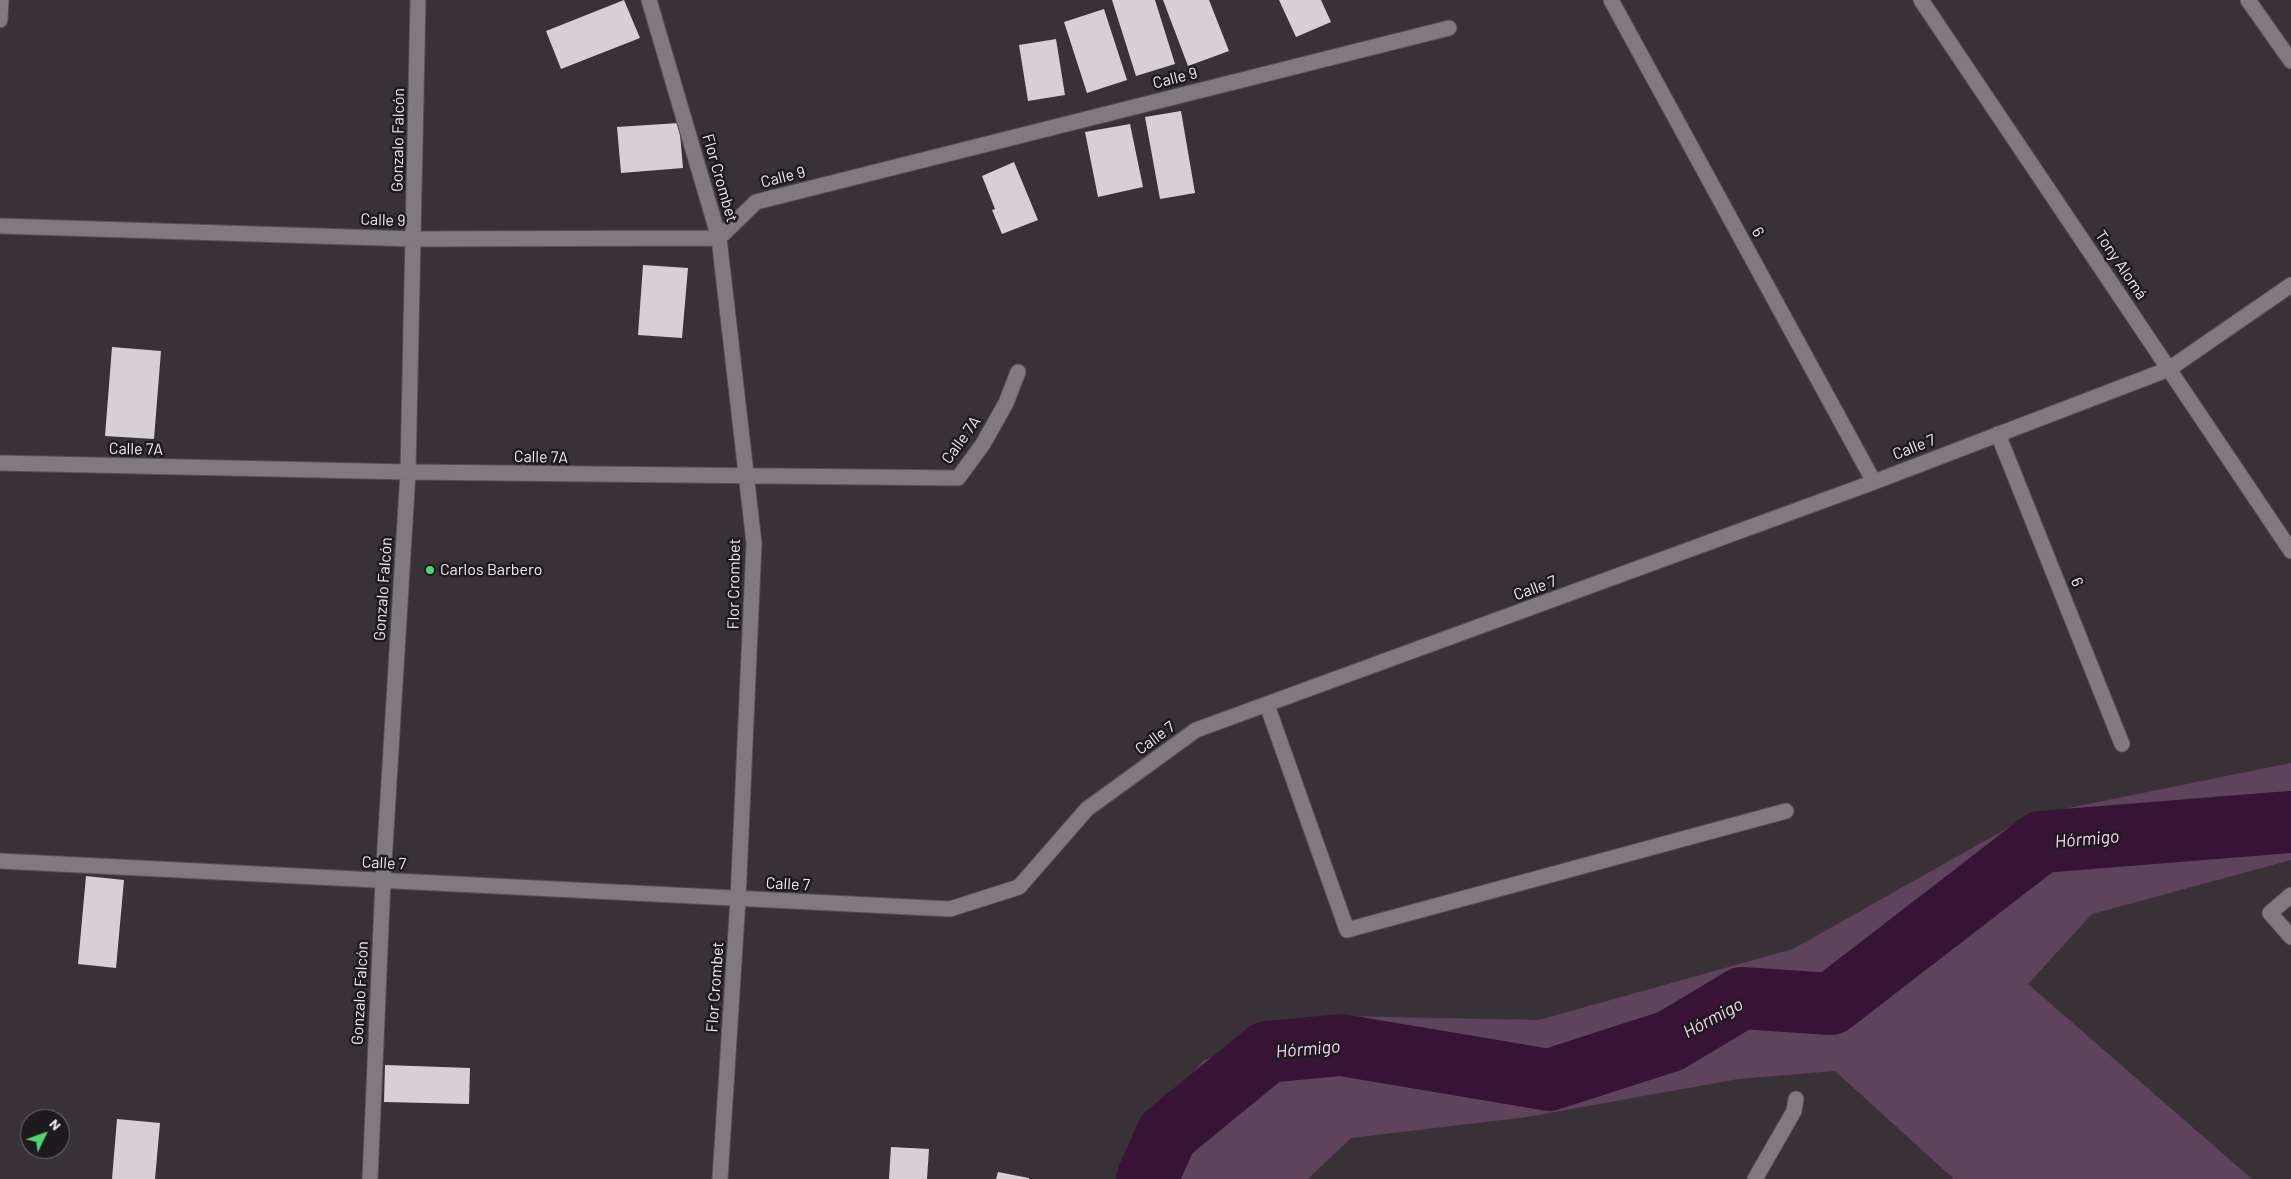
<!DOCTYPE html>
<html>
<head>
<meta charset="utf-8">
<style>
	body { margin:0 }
	#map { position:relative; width:2291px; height:1179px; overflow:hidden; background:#383237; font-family:Barlow,sans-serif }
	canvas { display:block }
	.north { position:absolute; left:20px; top:1109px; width:50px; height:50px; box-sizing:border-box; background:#1d1b1d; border:1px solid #716e71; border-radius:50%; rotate:48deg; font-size:14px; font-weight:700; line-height:20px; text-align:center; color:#efebee }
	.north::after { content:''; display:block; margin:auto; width:18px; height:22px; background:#4ed675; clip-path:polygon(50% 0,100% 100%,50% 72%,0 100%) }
</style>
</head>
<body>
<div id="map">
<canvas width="2291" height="1179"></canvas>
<div class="north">N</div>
</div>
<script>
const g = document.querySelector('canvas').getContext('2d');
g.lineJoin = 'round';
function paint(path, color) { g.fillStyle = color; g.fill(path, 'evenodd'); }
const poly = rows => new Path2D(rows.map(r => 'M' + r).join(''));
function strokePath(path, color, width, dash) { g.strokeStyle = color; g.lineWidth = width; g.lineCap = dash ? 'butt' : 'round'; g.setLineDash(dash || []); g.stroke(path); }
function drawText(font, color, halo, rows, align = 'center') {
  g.font = font + ' Barlow,sans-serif'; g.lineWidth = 5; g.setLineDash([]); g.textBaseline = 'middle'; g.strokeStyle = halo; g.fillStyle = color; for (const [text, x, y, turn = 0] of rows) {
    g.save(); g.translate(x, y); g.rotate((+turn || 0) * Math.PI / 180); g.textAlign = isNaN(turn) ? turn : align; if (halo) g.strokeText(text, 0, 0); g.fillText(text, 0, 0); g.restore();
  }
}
paint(poly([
	[2291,763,2291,860,2092,914,2028,984,2252,1179,1954,1179,1835,1071,1738,1079,1527,1117,1351,1138,1308,1179,1126,1179,1129,1145,1204,1060,1340,1016,1539,1020,1793,949,2029,816]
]), '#5f435d');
strokePath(poly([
	[1147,1179,1167,1134,1267,1052,1341,1045,1549,1080,1670,1041,1742,998,1831,1004,2041,842,2291,822]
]), '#371435', 62);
paint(poly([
	[624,0,640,38,561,69,546,31],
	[1112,0,1155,0,1175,64,1136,76],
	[1163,0,1209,0,1229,51,1188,66],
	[1279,0,1321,0,1331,22,1296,37],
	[1104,9,1127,80,1087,93,1064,22],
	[1056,39,1065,95,1028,101,1019,45],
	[1181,111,1195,193,1160,199,1145,117],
	[679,123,683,168,621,173,617,127],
	[1130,124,1143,187,1098,197,1085,132],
	[1014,162,1038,220,1002,234,992,210,995,209,982,176],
	[643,265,688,268,682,338,638,335],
	[112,347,161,351,154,439,105,436],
	[86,876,124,880,116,968,78,964],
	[385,1065,470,1068,469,1104,384,1102],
	[117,1119,160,1123,155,1179,112,1179],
	[891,1147,929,1149,927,1179,889,1179],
	[998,1172,1029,1178,1029,1179,996,1179]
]), '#d6cfd5');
const minor = poly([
	[649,0,719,238,754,543,738,899,720,1179],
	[1611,0,1874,482],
	[1921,0,2291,551],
	[2248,0,2291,61],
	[0,20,1,0],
	[0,226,413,239,719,238,756,202,1449,28],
	[1998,434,2122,744],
	[0,463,408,472,958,478,983,444,1006,403,1018,372],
	[1267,705,1347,930,1786,811],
	[0,861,950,909,1019,887,1087,809,1196,730,1874,482,2169,369,2291,285],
	[2291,895,2270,913,2291,937],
	[370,1179,383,880,408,472,418,0],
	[1755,1179,1794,1111,1796,1099]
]);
strokePath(minor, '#555055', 17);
strokePath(minor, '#80797f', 15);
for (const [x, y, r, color] of [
	[430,570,5,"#4ed675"]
]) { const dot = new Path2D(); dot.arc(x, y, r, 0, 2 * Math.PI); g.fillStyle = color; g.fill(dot); strokePath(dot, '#1d1b1d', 2); }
drawText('16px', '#efebee', '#1d1b1d', [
	["Calle 9",1175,78,-14],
	["Gonzalo Falcón",398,140,-89],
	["Calle 9",783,177,-14],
	["Flor Crombet",720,178,74],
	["Calle 9",383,220,2],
	["6",1758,232,61],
	["Tony Alomá",2121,265,56],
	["Calle 7A",961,440,-54],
	["Calle 7",1914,447,-21],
	["Calle 7A",136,449,1],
	["Calle 7A",541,457,1],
	["6",2077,582,68],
	["Flor Crombet",734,584,-89],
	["Calle 7",1535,588,-20],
	["Gonzalo Falcón",383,589,-86],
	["Calle 7",1155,738,-36],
	["Calle 7",384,863,3],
	["Calle 7",788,884,3],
	["Flor Crombet",715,987,-86],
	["Gonzalo Falcón",360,993,-87]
]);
drawText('16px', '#efebee', '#1d1b1d', [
	["Carlos Barbero",440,570]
], 'left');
drawText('italic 18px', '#fad3f6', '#1d1b1d', [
	["Hórmigo",2087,839,-5],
	["Hórmigo",1713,1018,-28],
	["Hórmigo",1308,1049,-5]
]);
</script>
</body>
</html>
